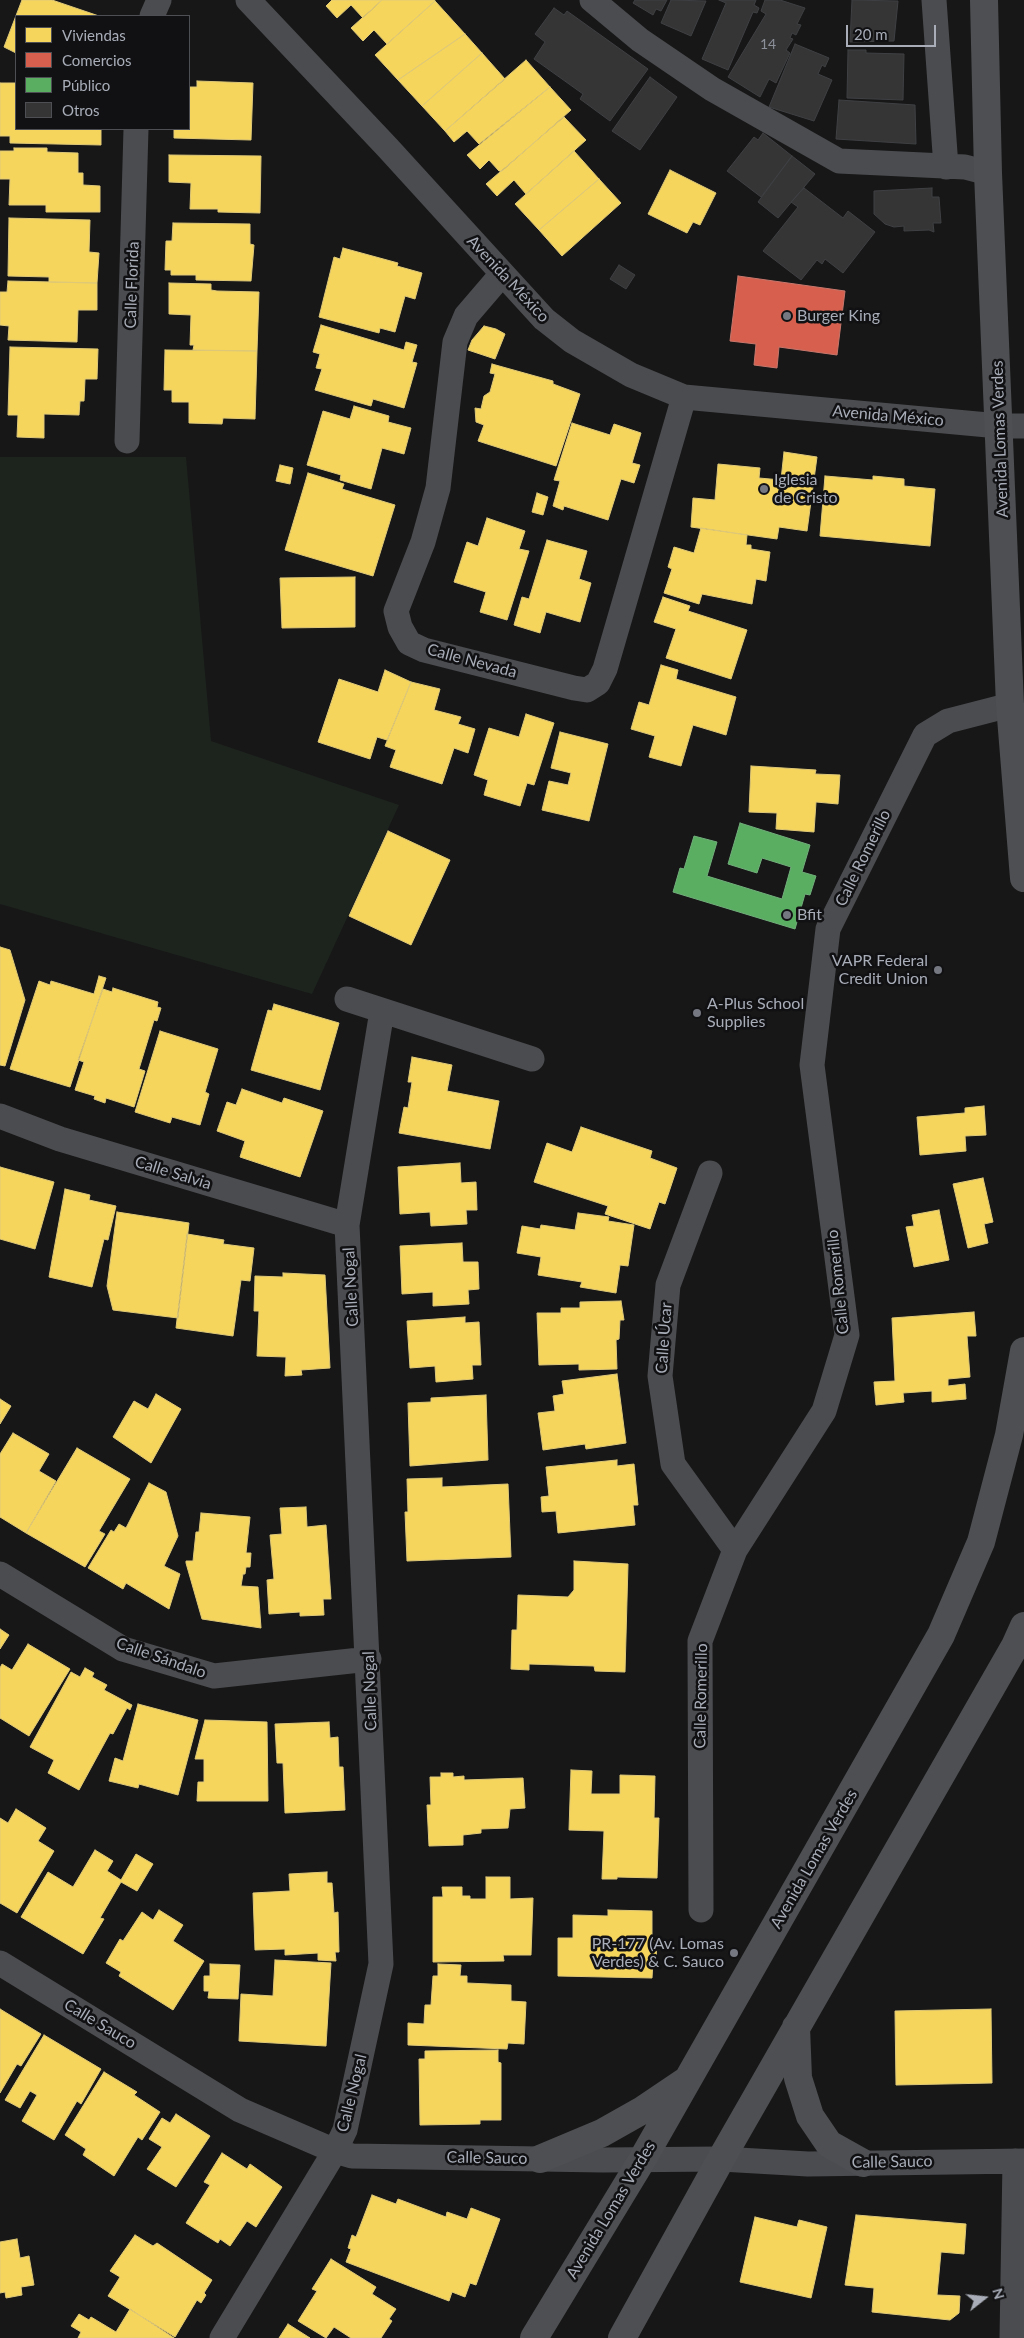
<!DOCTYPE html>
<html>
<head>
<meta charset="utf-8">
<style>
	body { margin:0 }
	#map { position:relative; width:1024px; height:2338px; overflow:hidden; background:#171717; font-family:Lato,sans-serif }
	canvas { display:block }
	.legend { position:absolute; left:15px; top:15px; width:175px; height:115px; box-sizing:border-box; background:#111113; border:1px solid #4d4f55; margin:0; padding:6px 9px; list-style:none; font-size:15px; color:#a8adb8 }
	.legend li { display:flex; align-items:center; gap:10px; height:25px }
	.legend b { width:25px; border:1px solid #4d4f55 }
	.north { position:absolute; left:959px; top:2273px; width:50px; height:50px; -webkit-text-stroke:4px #111113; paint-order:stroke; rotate:74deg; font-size:14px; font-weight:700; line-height:20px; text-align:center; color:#a8adb8 }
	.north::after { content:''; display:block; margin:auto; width:18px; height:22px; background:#a8adb8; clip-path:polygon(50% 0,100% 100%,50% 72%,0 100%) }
	.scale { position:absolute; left:846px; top:25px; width:90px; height:22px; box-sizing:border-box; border:2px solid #a8adb8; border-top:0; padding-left:6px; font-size:15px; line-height:18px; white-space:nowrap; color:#a8adb8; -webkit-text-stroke:4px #111113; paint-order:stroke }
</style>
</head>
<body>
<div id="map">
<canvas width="1024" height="2338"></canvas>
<ul class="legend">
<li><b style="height:14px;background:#f6d55c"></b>Viviendas</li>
<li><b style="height:14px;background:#d6604d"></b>Comercios</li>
<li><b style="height:14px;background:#5aae61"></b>Público</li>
<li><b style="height:14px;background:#353536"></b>Otros</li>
</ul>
<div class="north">N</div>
<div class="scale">20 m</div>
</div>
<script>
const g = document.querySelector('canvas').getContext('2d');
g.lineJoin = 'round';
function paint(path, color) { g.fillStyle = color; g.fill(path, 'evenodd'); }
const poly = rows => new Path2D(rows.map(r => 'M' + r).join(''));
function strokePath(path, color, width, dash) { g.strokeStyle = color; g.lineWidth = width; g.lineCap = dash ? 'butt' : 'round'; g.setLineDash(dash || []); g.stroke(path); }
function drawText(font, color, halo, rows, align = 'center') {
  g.font = font + ' Lato,sans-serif'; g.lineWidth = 5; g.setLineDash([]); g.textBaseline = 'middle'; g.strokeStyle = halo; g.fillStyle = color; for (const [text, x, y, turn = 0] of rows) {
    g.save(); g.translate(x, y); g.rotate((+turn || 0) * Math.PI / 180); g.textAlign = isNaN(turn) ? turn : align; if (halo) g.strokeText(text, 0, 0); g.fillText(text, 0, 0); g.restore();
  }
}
paint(poly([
	[0,457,186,457,211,741,399,805,312,994,0,904]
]), '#1d241e');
const homes = poly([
	[22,0,52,0,99,16,16,16,16,53,4,47,22,0],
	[332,0,382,0,363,18,351,5,337,18,326,6,332,0],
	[382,0,434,0,435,1,387,44,374,30,363,41,351,28,382,0],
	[435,1,465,34,398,80,375,55,435,1],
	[465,34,482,53,422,106,398,80,465,34],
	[482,53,505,79,445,131,422,106,482,53],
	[526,60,550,87,479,144,467,131,454,142,445,131,526,60],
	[197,81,253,83,251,140,174,138,174,129,189,129,189,87,197,87,197,81],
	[0,83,16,83,16,129,101,129,101,145,10,143,10,136,0,136,0,83],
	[550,87,571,110,502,171,499,171,489,160,480,169,467,155,550,87],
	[564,117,586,140,526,194,514,180,497,196,486,184,564,117],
	[14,148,47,148,47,152,78,153,78,173,83,173,83,185,100,186,100,212,46,212,46,205,9,205,10,179,0,179,0,151,14,151,14,148],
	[574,151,599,179,539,230,515,204,574,151],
	[169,155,261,156,260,213,218,212,218,209,190,209,191,183,169,182,169,155],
	[670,170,716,193,700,225,693,222,687,233,648,214,670,170],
	[599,179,621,203,562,256,539,230,599,179],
	[9,218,90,220,89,252,99,253,97,283,49,282,49,277,8,276,9,218],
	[173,223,250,224,250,244,254,245,251,281,196,280,196,275,171,275,171,270,165,270,166,241,172,241,173,223],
	[343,248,398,263,397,266,422,273,415,299,405,296,395,332,380,328,379,333,319,317,334,257,340,259,343,248],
	[8,281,97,283,97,310,78,310,77,342,8,340,9,326,0,325,0,292,7,292,8,281],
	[169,283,211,284,211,290,217,291,259,292,257,351,193,350,194,345,190,345,191,315,169,314,169,283],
	[321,325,404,350,406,342,417,345,412,362,417,363,404,408,373,399,371,406,315,390,322,369,316,368,320,354,313,352,321,325],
	[484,326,496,329,505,334,495,359,468,350,472,340,484,326],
	[10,347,98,349,97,379,85,379,84,401,80,401,79,415,44,414,44,438,17,437,18,415,8,415,10,347],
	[165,350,257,351,255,419,223,418,222,424,189,423,189,402,172,402,172,390,164,390,165,350],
	[492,364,553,381,553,384,580,394,556,466,478,441,484,425,476,422,475,408,481,409,484,396,490,392,495,374,490,373,492,364],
	[354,406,389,416,388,422,411,428,404,454,382,448,371,489,340,480,341,475,307,465,323,411,350,419,354,406],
	[572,423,610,435,614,424,641,433,632,463,640,465,634,483,621,479,608,520,564,506,563,510,553,506,560,481,554,480,572,423],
	[784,452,817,457,807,531,779,527,777,539,691,527,693,498,715,500,718,464,760,468,759,478,781,480,784,452],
	[280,465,293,468,290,484,276,481,280,465],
	[308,473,344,484,342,489,395,505,373,576,285,550,308,473],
	[825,476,873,480,873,476,904,479,904,486,935,489,930,546,820,536,825,476],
	[537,493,548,497,543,515,532,512,537,493],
	[487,518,525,531,519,549,529,551,507,620,480,612,486,592,454,582,467,542,478,546,487,518],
	[701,528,747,535,746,545,751,545,751,549,770,552,766,581,756,579,752,604,702,594,699,604,664,593,672,569,668,567,674,547,694,553,701,528],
	[547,540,587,551,579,579,591,583,580,622,546,612,540,633,514,625,522,597,529,599,547,540],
	[355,577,355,627,282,628,280,578,355,577],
	[663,597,690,606,688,611,747,630,731,679,666,658,676,629,654,622,663,597],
	[661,665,678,670,676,679,736,697,726,735,693,725,681,766,649,757,655,736,631,729,639,702,649,705,661,665],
	[385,670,411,682,387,740,377,737,370,759,318,742,339,679,378,692,385,670],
	[411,682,440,689,434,710,461,717,458,724,475,729,468,753,454,748,442,784,390,767,396,750,385,746,411,682],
	[526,714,554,723,534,785,527,783,520,806,484,795,488,780,474,775,489,728,519,737,526,714],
	[560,732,608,744,589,821,542,810,549,781,568,785,571,773,551,768,560,732],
	[751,766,816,770,815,774,840,775,838,804,816,802,814,832,776,829,777,813,749,812,751,766],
	[388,831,450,860,411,945,349,916,388,831],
	[0,947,10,950,25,1000,5,1066,0,1065,0,947],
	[99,976,106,978,70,1087,10,1069,39,981,50,985,51,981,94,994,99,976],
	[113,988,158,1002,157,1007,161,1008,157,1021,154,1020,139,1069,145,1071,134,1107,106,1098,105,1103,94,1099,95,1096,75,1090,84,1062,78,1060,103,989,112,992,113,988],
	[274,1004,339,1023,320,1090,251,1070,268,1010,272,1011,274,1004],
	[160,1031,218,1049,205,1092,209,1094,200,1125,172,1117,170,1123,135,1112,160,1031],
	[412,1057,452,1065,447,1091,499,1101,490,1149,399,1133,404,1107,408,1108,412,1082,408,1082,412,1057],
	[242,1089,282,1103,284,1098,323,1111,300,1177,240,1157,245,1141,217,1131,227,1102,236,1105,242,1089],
	[984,1106,986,1135,965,1136,966,1151,920,1155,917,1117,965,1113,965,1108,984,1106],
	[581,1127,652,1151,650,1158,677,1168,665,1204,659,1202,650,1229,605,1214,608,1206,534,1182,547,1143,572,1152,581,1127],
	[460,1163,461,1183,476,1182,477,1210,466,1210,467,1224,431,1226,430,1212,400,1214,398,1167,460,1163],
	[0,1167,54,1182,35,1249,0,1239,0,1167],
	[983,1178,993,1222,984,1224,988,1243,968,1248,953,1184,983,1178],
	[65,1189,90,1195,89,1200,116,1206,108,1240,104,1239,92,1287,49,1277,65,1189],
	[939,1210,949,1260,914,1267,906,1227,914,1226,912,1215,939,1210],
	[117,1212,189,1223,178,1318,113,1310,107,1286,117,1212],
	[578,1213,609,1217,608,1221,634,1225,628,1266,620,1265,616,1293,580,1287,582,1282,538,1275,541,1257,517,1253,522,1226,540,1229,541,1225,575,1230,578,1213],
	[187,1234,224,1240,223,1244,254,1248,250,1281,241,1280,233,1336,176,1328,187,1234],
	[462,1243,463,1262,478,1262,479,1289,468,1290,469,1304,433,1306,433,1292,402,1294,400,1246,462,1243],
	[283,1273,325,1275,330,1368,301,1370,302,1375,285,1376,286,1357,257,1356,259,1311,254,1311,255,1276,283,1277,283,1273],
	[621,1301,624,1320,620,1320,619,1339,616,1340,617,1369,579,1370,579,1364,539,1365,537,1313,561,1313,561,1308,580,1308,580,1302,621,1301],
	[974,1312,976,1336,967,1336,970,1377,948,1379,948,1386,965,1384,966,1399,932,1402,932,1391,903,1393,904,1402,876,1405,874,1382,895,1381,892,1318,974,1312],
	[465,1317,465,1323,479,1322,481,1365,472,1365,473,1379,436,1382,435,1366,410,1368,407,1321,465,1317],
	[617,1374,626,1443,586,1449,585,1444,543,1450,538,1413,555,1411,553,1396,564,1394,562,1381,617,1374],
	[156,1394,181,1409,151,1463,113,1437,134,1401,148,1409,156,1394],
	[486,1395,488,1460,410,1466,408,1403,431,1402,431,1398,486,1395],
	[0,1399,11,1406,0,1424,0,1399],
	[13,1433,49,1454,39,1471,56,1481,26,1533,0,1517,0,1454,13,1433],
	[77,1448,130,1479,99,1531,105,1534,85,1567,26,1533,77,1448],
	[617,1460,617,1466,634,1464,638,1505,633,1505,635,1525,558,1533,556,1511,542,1512,541,1497,549,1496,546,1467,617,1460],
	[442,1478,442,1487,508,1484,511,1557,407,1561,405,1512,408,1512,407,1479,442,1478],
	[149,1483,166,1492,178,1536,164,1566,180,1574,169,1609,126,1583,123,1589,88,1568,111,1530,114,1532,119,1524,126,1528,149,1483],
	[306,1507,307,1527,326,1525,331,1599,323,1599,324,1615,300,1616,300,1612,269,1614,267,1580,274,1579,270,1535,282,1534,280,1508,306,1507],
	[201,1513,250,1517,246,1553,251,1553,250,1567,246,1567,245,1574,243,1574,241,1586,258,1587,261,1628,202,1619,186,1563,186,1561,193,1561,196,1532,199,1532,201,1513],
	[574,1561,628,1564,625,1672,595,1671,594,1666,529,1664,529,1670,511,1669,512,1630,517,1630,518,1595,568,1597,574,1590,574,1561],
	[0,1629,9,1635,0,1649,0,1629],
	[28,1644,70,1669,29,1736,0,1718,0,1668,2,1664,12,1670,28,1644],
	[85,1668,94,1673,92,1677,107,1685,104,1690,132,1705,130,1710,127,1708,113,1734,110,1733,79,1790,48,1773,54,1760,30,1747,71,1672,80,1677,85,1668],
	[138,1704,198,1720,178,1795,139,1784,138,1788,109,1781,115,1758,123,1761,138,1704],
	[205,1720,267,1722,268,1801,197,1801,198,1782,204,1782,204,1759,195,1759,205,1720],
	[329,1722,330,1738,338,1737,339,1767,343,1767,345,1810,285,1813,283,1763,277,1763,275,1724,329,1722],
	[571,1770,592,1771,591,1794,620,1794,620,1775,655,1776,654,1818,659,1818,657,1878,617,1877,617,1879,602,1879,604,1831,569,1830,571,1770],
	[441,1773,453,1773,453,1777,464,1776,464,1780,523,1778,525,1808,510,1809,508,1828,481,1829,481,1833,463,1835,463,1845,429,1846,427,1805,431,1805,430,1777,441,1777,441,1773],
	[16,1809,46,1828,38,1841,54,1851,17,1913,0,1903,0,1818,8,1823,16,1809],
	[95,1850,113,1861,107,1871,121,1880,136,1854,153,1864,137,1891,121,1882,100,1918,104,1919,83,1954,21,1917,48,1872,73,1887,95,1850],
	[327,1872,327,1883,332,1883,334,1913,338,1912,339,1952,335,1952,336,1961,318,1960,318,1953,285,1955,285,1949,255,1950,253,1893,290,1891,289,1874,327,1872],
	[486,1877,510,1877,510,1899,533,1898,531,1955,503,1955,504,1961,433,1962,433,1897,443,1897,442,1887,462,1887,462,1896,470,1896,470,1899,486,1899,486,1877],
	[159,1910,183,1925,173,1941,204,1961,173,2010,119,1976,121,1972,106,1963,120,1939,123,1941,142,1912,153,1920,159,1910],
	[608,1910,652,1911,652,1940,657,1940,656,1962,653,1962,652,1978,558,1976,558,1938,573,1938,573,1915,608,1916,608,1910],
	[275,1960,331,1963,326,2046,239,2041,241,1994,273,1996,275,1960],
	[210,1964,240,1965,238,1999,208,1998,209,1991,204,1991,204,1976,210,1976,210,1964],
	[438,1964,461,1965,460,1976,467,1976,467,1983,511,1985,511,2001,526,2002,524,2044,508,2043,507,2049,408,2045,408,2023,424,2024,425,2005,431,2005,433,1976,438,1976,438,1964],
	[0,2009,41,2034,21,2066,17,2064,0,2093,0,2009],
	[991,2009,992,2083,896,2085,895,2011,991,2009],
	[44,2035,101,2069,81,2104,77,2101,54,2140,22,2121,37,2095,30,2091,20,2108,5,2100,44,2035],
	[498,2050,498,2062,501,2063,501,2120,480,2120,480,2124,420,2125,419,2059,425,2059,425,2051,498,2050],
	[104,2072,137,2092,134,2095,160,2112,142,2140,138,2137,114,2176,83,2155,86,2149,65,2135,104,2072],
	[176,2114,210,2136,176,2187,147,2169,162,2147,149,2139,162,2118,170,2123,176,2114],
	[222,2153,247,2169,250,2164,282,2187,256,2227,247,2221,230,2246,220,2239,218,2243,186,2223,210,2185,204,2182,222,2153],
	[372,2195,396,2204,398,2199,446,2217,447,2212,467,2219,471,2208,500,2219,476,2285,470,2283,465,2297,452,2292,449,2301,346,2262,351,2249,348,2248,352,2235,356,2237,372,2195],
	[856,2215,966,2224,964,2254,941,2252,937,2295,960,2296,959,2313,950,2320,872,2312,874,2288,845,2285,856,2215],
	[755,2217,797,2227,799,2220,827,2227,811,2298,740,2282,755,2217],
	[135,2235,153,2246,157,2243,212,2280,204,2293,206,2295,201,2303,197,2300,175,2337,108,2296,120,2277,110,2271,135,2235],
	[17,2239,20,2258,29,2256,34,2285,21,2287,22,2295,6,2298,5,2292,0,2293,0,2242,17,2239],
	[331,2259,376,2287,372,2294,396,2309,389,2319,392,2321,381,2338,351,2338,334,2327,326,2338,298,2321,317,2291,312,2289,331,2259],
	[130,2309,174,2338,78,2338,81,2332,71,2326,79,2314,89,2320,91,2317,116,2332,130,2309],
	[288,2324,310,2338,279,2338,288,2324]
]);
paint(homes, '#f6d55c');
strokePath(homes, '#dfc978', 1);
const shops = poly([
	[738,276,845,291,837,355,779,347,777,368,754,365,756,344,730,341,738,276]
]);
paint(shops, '#d6604d');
strokePath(shops, '#c8776d', 1);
const public = poly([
	[740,823,810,845,802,872,816,876,810,895,805,894,795,929,673,892,680,868,684,869,694,836,717,842,707,876,782,899,791,867,762,858,757,873,728,864,740,823]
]);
paint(public, '#5aae61');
strokePath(public, '#71ae7b', 1);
const building = poly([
	[635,0,667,0,661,11,656,9,653,15,633,3,635,0],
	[671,0,706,1,691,36,661,23,671,0],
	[719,0,756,0,754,5,759,8,757,13,753,12,728,70,702,59,726,3,719,0],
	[765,0,780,0,805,8,797,24,801,25,796,35,792,33,790,38,793,39,786,50,790,53,776,83,769,79,760,97,728,77,766,14,761,11,765,0],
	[852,0,898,1,894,41,850,42,852,0],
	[554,8,564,15,567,11,648,69,610,121,580,99,583,94,534,59,545,42,535,34,554,8],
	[795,44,829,58,825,67,822,65,818,74,832,80,814,121,769,107,795,44],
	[848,50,866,50,866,53,904,54,903,100,847,98,848,50],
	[650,77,677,97,640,150,612,131,650,77],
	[839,100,915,105,916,144,836,139,839,100],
	[763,133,792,156,761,197,727,171,754,137,758,140,763,133],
	[792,156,815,174,778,218,758,202,792,156],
	[804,188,843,218,848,211,875,232,843,273,825,259,822,264,817,260,801,280,763,251,798,207,791,202,804,188],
	[932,188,932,197,939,197,941,223,933,223,934,232,929,230,904,231,904,226,894,227,885,224,874,214,874,191,932,188],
	[619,265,635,275,626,289,610,279,619,265]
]);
paint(building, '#353536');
strokePath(building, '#3f4043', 1);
strokePath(poly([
	[248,0,387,147,544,319,572,341,631,375,684,397,999,426,1024,426],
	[592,0,640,40,712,89,839,161,965,167,988,173],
	[934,0,946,167],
	[152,16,159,0],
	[502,274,466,316,455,342,438,488,423,542,396,611,400,627,409,643,424,650,574,688,587,690,598,683,605,669,684,397],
	[127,441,136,129],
	[347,999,532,1059],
	[0,1116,60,1139,347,1225],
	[710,1173,668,1285,660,1376,673,1464,735,1550],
	[0,1574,123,1649,214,1676,369,1659],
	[701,1910,700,1641,735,1550,824,1411,847,1335,812,1065,828,929,925,735,948,721,1010,705],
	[0,1963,240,2110,335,2151,352,2156,603,2160,721,2159,808,2164,1024,2161],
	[222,2338,335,2151,345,2130,381,1964,347,1225,382,1011],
	[1012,2338,1015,2161]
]), '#4b4c50', 25);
strokePath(poly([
	[984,0,988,173,1010,705,1024,878],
	[796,2027,798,2078,810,2116,829,2144,863,2163],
	[540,2159,602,2133,641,2111,684,2082],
	[534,2338,642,2160,941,1635,981,1542,1009,1435,1024,1351],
	[622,2338,721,2159,1015,1646,1024,1626]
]), '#4d4f52', 28);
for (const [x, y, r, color] of [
	[787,316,5,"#757880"],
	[764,489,5,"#757880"],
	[787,915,5,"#757880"],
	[938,970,5,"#757880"],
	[697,1013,5,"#757880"],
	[734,1953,5,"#757880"]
]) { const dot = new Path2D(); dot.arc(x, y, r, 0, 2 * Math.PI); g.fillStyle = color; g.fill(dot); strokePath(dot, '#111113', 2); }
drawText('14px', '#8b8f98', null, [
	["14",768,44]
]);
drawText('16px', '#a8adb8', '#111113', [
	["Avenida México",508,279,47],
	["Calle Florida",132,285,-88],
	["Avenida México",888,416,5],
	["Avenida Lomas Verdes",1000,439,-92],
	["Calle Nevada",472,661,15],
	["Calle Romerillo",863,858,-64],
	["Calle Salvia",173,1173,17],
	["Calle Romerillo",838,1282,-96],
	["Calle Nogal",351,1287,-93],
	["Calle Úcar",664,1338,-86],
	["Calle Sándalo",161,1658,19],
	["Calle Nogal",370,1691,-92],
	["Calle Romerillo",701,1696,-89],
	["Avenida Lomas Verdes",814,1859,-60],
	["Calle Sauco",100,2024,31],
	["Calle Nogal",352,2093,-76],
	["Calle Sauco",487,2158,1],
	["Calle Sauco",892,2162,-1],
	["Avenida Lomas Verdes",611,2210,-59]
]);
drawText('16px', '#a8adb8', '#111113', [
	["Burger King",797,316],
	["Iglesia",774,480],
	["de Cristo",774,498],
	["Bfit",797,915],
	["VAPR Federal",928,961,"right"],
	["Credit Union",928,979,"right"],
	["A-Plus School",707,1004],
	["Supplies",707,1022],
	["PR-177 (Av. Lomas",724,1944,"right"],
	["Verdes) & C. Sauco",724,1962,"right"]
], 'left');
</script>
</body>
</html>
